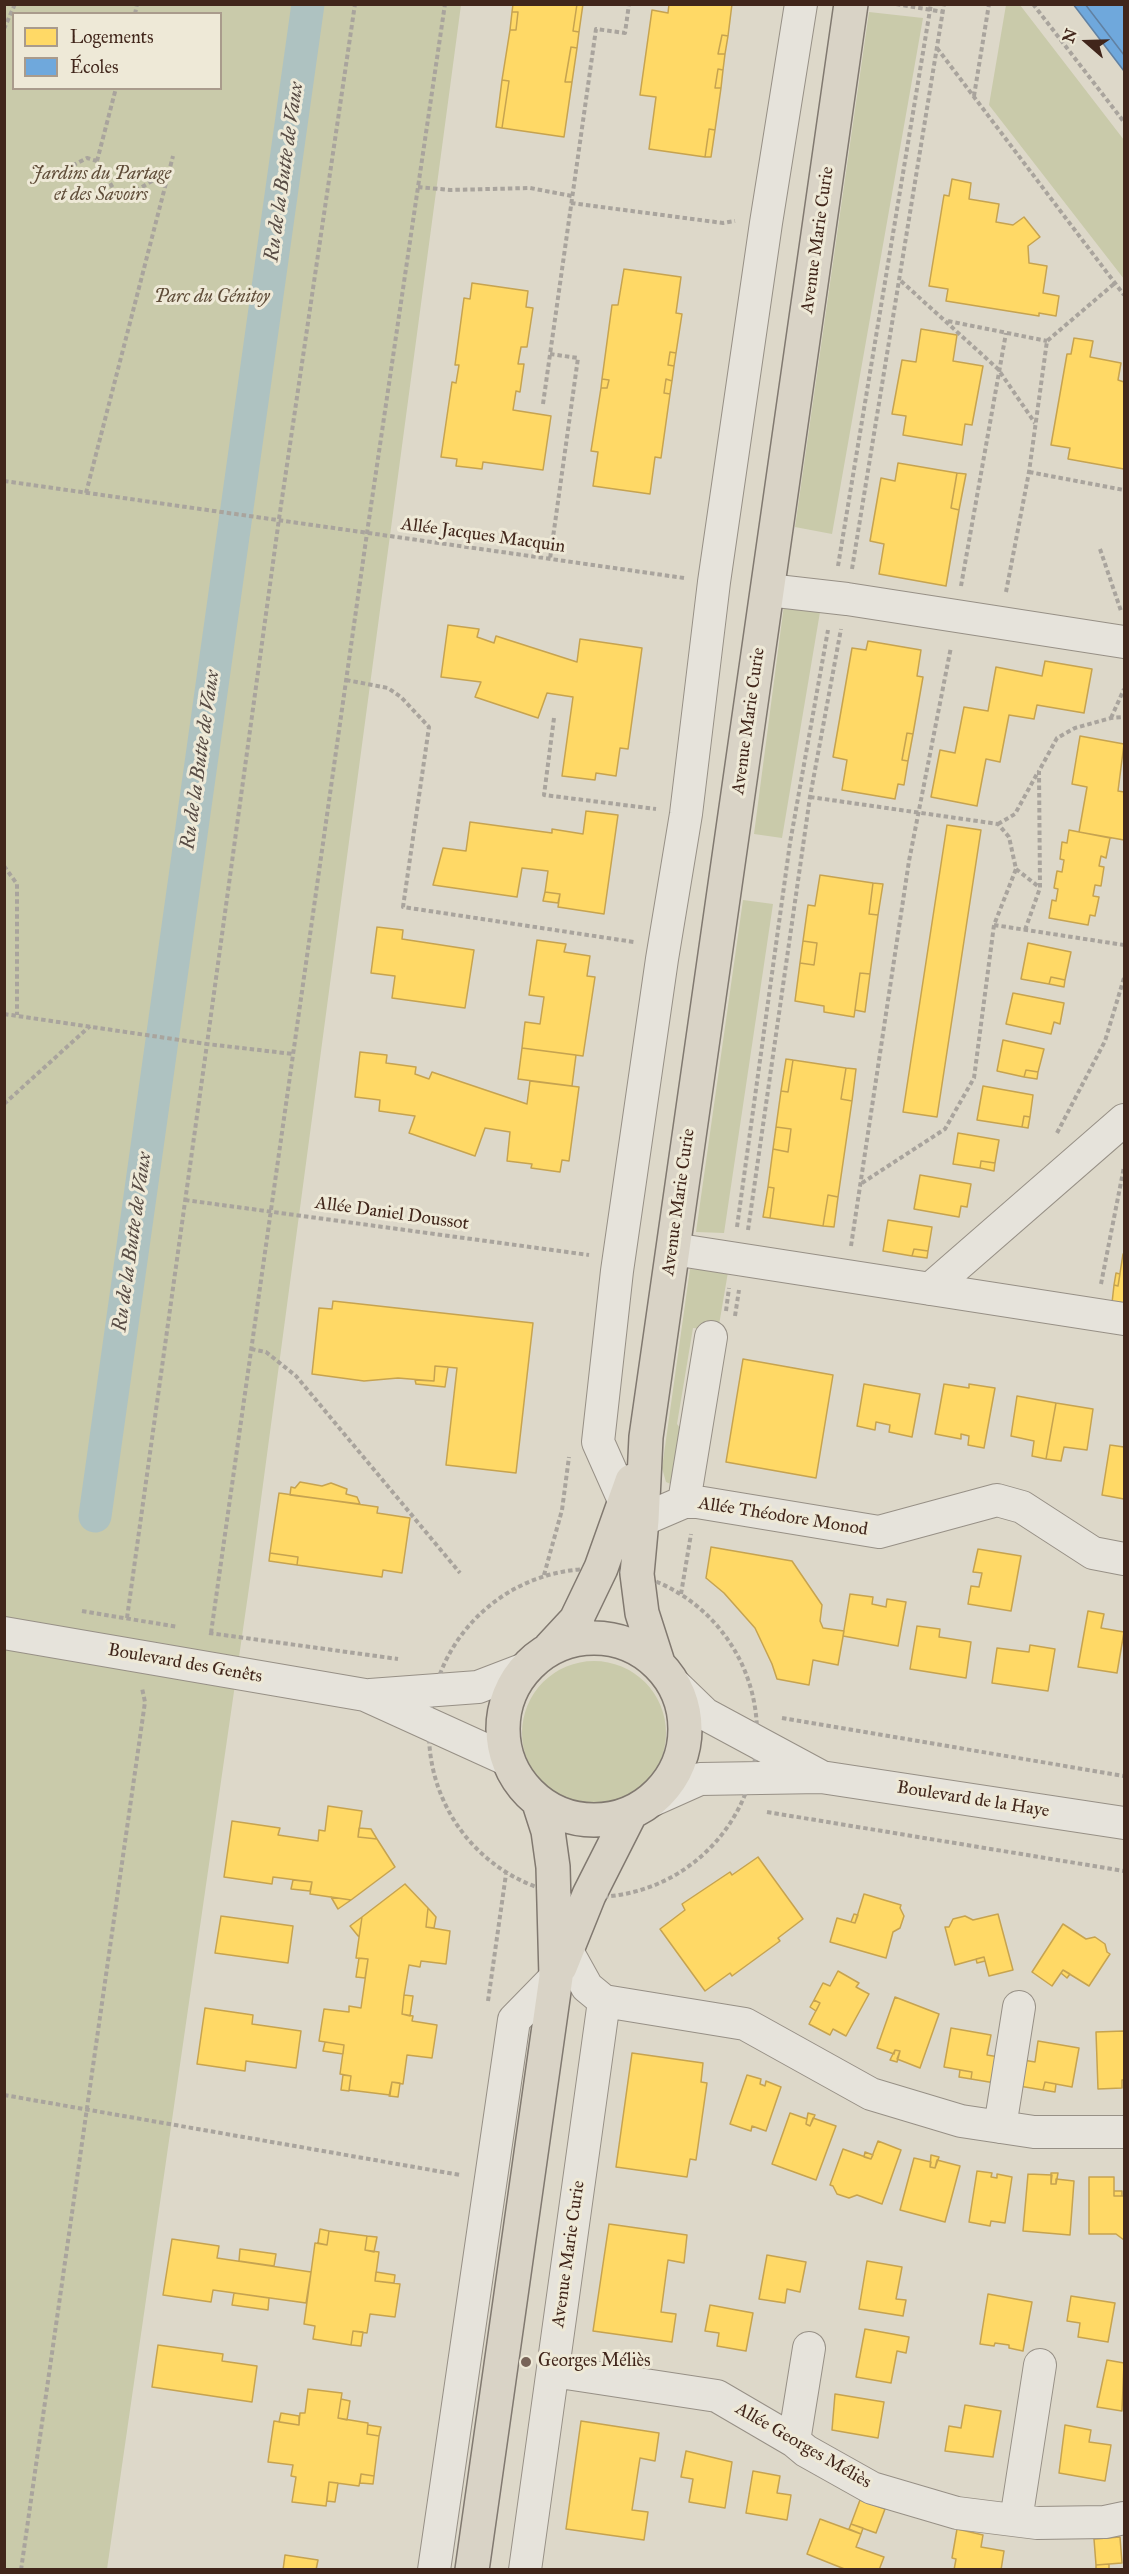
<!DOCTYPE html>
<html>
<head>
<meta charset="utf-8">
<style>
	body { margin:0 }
	#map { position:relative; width:1129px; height:2574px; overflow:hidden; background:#ddd8c9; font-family:"IM FELL Great Primer",serif }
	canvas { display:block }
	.frame { position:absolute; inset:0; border:6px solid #41261b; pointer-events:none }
	.legend { position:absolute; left:12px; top:12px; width:210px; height:78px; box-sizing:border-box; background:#eee9d7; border:2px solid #a99b8c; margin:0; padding:8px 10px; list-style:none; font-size:18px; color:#41261b }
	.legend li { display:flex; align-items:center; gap:12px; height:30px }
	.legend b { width:30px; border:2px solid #a99b8c }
	.north { position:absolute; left:1057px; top:12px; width:60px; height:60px; -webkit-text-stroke:4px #eee9d7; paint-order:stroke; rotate:290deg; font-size:16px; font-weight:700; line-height:24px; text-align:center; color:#41261b }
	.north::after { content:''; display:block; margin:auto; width:21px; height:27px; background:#41261b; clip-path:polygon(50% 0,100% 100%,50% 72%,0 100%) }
</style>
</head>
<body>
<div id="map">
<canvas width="1129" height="2574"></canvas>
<div class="frame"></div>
<ul class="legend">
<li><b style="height:16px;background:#ffd966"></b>Logements</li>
<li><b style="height:16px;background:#6fa8dc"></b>Écoles</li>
</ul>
<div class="north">N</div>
</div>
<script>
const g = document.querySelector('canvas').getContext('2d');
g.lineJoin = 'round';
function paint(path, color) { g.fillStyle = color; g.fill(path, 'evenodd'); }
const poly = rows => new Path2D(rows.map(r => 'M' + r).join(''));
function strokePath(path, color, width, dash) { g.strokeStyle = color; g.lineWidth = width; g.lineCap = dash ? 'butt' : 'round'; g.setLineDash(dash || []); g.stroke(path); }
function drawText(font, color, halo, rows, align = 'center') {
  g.font = font + ' "IM FELL Great Primer",serif'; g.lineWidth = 6; g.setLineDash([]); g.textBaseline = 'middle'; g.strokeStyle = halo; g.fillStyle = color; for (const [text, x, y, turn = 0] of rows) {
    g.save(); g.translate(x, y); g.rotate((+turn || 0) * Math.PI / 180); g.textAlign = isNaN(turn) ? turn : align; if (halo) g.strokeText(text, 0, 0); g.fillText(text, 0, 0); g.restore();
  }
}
paint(poly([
	[5,5,461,5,251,1574,107,2569,5,2570],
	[14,14,220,14,220,88,14,88],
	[1006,5,1020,5,1124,140,1124,279,989,105],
	[869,12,923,18,832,534,795,527],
	[784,605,820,612,782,838,754,834],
	[743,900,773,904,724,1233,696,1232],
	[690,1269,728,1272,718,1331,693,1328,677,1424,684,1433,673,1485,666,1482,662,1468],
	'522 1733a72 72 0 1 1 144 0a72 72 0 1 1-144 0Z'
]), '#c9caaa');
const homes = poly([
	[513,4,577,4,573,31,579,32,577,48,571,47,565,82,572,82,564,137,502,128,509,81,502,80,510,30,516,30,518,12,512,12,513,4],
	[577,4,583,4,579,32,573,31,577,4],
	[669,4,732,4,728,36,722,35,718,54,725,54,723,70,718,69,715,88,721,88,715,130,709,129,705,157,649,149,656,97,640,95,652,10,668,13,669,4],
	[512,12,518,12,516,30,510,30,512,12],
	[722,35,728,36,725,54,718,54,722,35],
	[571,47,577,48,572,82,565,82,571,47],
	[718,69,723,70,721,88,715,88,718,69],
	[502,80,509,81,502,128,496,127,502,80],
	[709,129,715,130,711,157,705,157,709,129],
	[952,179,971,183,969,199,999,204,996,222,1013,225,1024,217,1040,237,1028,246,1029,263,1047,266,1043,293,1059,296,1056,316,1039,313,1039,316,946,301,948,289,929,286,944,195,949,196,952,179],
	[624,269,681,277,676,313,682,314,676,353,670,352,668,365,674,366,672,381,666,379,664,393,670,394,661,458,655,457,650,494,593,486,598,452,591,451,601,388,607,388,609,380,602,379,612,305,618,305,624,269],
	[472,283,528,291,526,307,533,308,527,347,521,347,518,364,524,364,520,392,516,391,513,410,551,416,543,470,483,462,482,469,456,466,457,459,441,457,452,382,456,383,459,365,455,365,464,298,470,299,472,283],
	[921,329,957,335,953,361,983,366,972,425,965,424,962,445,903,435,906,416,892,414,902,360,916,362,921,329],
	[1074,338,1093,341,1090,357,1121,363,1118,380,1124,382,1124,469,1068,459,1070,448,1051,445,1067,354,1071,354,1074,338],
	[670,352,676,353,674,366,668,365,670,352],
	[602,379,609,380,607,388,601,388,602,379],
	[666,379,672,381,670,394,664,393,666,379],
	[898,463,957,473,951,508,959,510,946,586,879,574,884,544,870,541,881,478,895,481,898,463],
	[957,473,966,474,959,510,951,508,957,473],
	[448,625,479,629,477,637,494,643,496,636,577,662,580,639,642,648,628,749,620,748,616,776,596,773,595,780,562,776,573,697,547,693,538,718,475,697,481,682,441,677,448,625],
	[868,641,921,650,917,676,923,677,913,734,907,733,902,760,908,761,904,785,898,784,895,799,842,790,847,760,833,757,852,648,866,650,868,641],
	[1045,661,1092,669,1084,713,1037,705,1034,719,1009,715,1000,762,986,759,977,806,931,797,940,750,955,753,964,707,988,711,996,667,1042,676,1045,661],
	[907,733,913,734,908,761,902,760,907,733],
	[1080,736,1124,744,1118,791,1124,792,1124,840,1079,832,1087,787,1072,784,1080,736],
	[586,811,618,815,604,914,558,907,560,894,545,892,548,871,522,868,517,897,433,885,443,848,466,851,470,822,552,833,552,829,583,834,586,811],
	[947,825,981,830,937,1117,903,1112,947,825],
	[1069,830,1110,838,1106,858,1101,856,1099,866,1104,867,1101,886,1095,885,1093,896,1099,897,1095,916,1090,915,1088,925,1049,918,1052,900,1056,901,1058,889,1054,888,1057,871,1062,872,1064,860,1060,859,1062,842,1067,843,1069,830],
	[820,875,873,883,869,914,878,915,870,974,860,973,854,1017,824,1012,824,1006,795,1001,800,963,814,965,817,943,803,941,808,905,815,906,820,875],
	[873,883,883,884,878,915,869,914,873,883],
	[545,892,560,894,558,903,543,901,545,892],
	[377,927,403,930,402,939,474,950,465,1008,392,998,395,976,371,973,377,927],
	[537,940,566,944,564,952,590,956,587,976,595,977,583,1056,522,1048,525,1022,540,1024,544,997,529,995,537,940],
	[803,941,817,943,814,965,800,963,803,941],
	[1028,943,1071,952,1065,980,1051,977,1049,984,1021,979,1028,943],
	[860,973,870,974,865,1012,855,1010,860,973],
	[1051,977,1065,980,1064,987,1049,984,1051,977],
	[1013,993,1064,1003,1060,1024,1054,1022,1051,1034,1006,1024,1013,993],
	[1003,1040,1044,1049,1038,1072,1026,1070,1024,1077,997,1071,1003,1040],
	[522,1048,576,1055,572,1086,518,1079,522,1048],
	[360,1052,387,1055,386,1063,416,1067,415,1074,429,1079,432,1072,527,1104,530,1081,579,1087,569,1161,562,1160,560,1172,531,1168,532,1164,507,1161,510,1132,485,1128,475,1156,409,1133,415,1116,379,1111,380,1100,355,1097,360,1052],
	[786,1059,793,1060,788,1092,781,1091,786,1059],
	[793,1060,846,1068,841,1099,852,1101,838,1197,828,1195,823,1226,770,1218,774,1188,768,1187,773,1149,788,1152,791,1129,776,1127,781,1091,788,1092,793,1060],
	[846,1068,856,1069,852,1101,841,1099,846,1068],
	[1026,1070,1038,1072,1037,1079,1024,1077,1026,1070],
	[983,1086,1033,1095,1030,1117,1024,1116,1022,1127,977,1120,983,1086],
	[1024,1116,1030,1117,1028,1128,1022,1127,1024,1116],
	[776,1127,791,1129,788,1152,773,1149,776,1127],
	[958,1133,999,1140,995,1163,981,1161,980,1168,953,1164,958,1133],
	[981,1161,995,1163,994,1171,980,1168,981,1161],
	[920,1175,971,1184,967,1207,961,1206,959,1217,914,1209,920,1175],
	[768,1187,774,1188,770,1218,763,1217,768,1187],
	[828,1195,838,1197,834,1227,823,1226,828,1195],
	[888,1220,932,1227,928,1251,914,1249,912,1256,883,1251,888,1220],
	[914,1249,928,1251,927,1258,912,1256,914,1249],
	[1123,1254,1124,1254,1124,1304,1112,1303,1114,1285,1118,1286,1123,1254],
	[1116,1273,1120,1274,1118,1286,1114,1285,1116,1273],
	[333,1301,533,1323,516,1473,446,1465,457,1368,435,1366,434,1381,398,1378,364,1381,312,1374,319,1308,332,1309,333,1301],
	[743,1359,833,1375,816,1478,726,1462,743,1359],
	[435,1366,448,1367,445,1387,416,1384,415,1380,434,1381,435,1366],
	[864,1384,920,1394,912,1437,889,1432,890,1425,876,1422,875,1430,857,1426,864,1384],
	[944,1384,969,1388,969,1384,995,1388,984,1448,968,1445,969,1436,961,1434,961,1439,935,1434,944,1384],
	[1017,1396,1056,1403,1046,1459,1032,1456,1034,1441,1011,1436,1017,1396],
	[1056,1403,1093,1409,1087,1450,1064,1447,1061,1461,1046,1459,1056,1403],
	[1110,1445,1124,1447,1124,1499,1102,1495,1110,1445],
	[300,1482,322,1486,331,1483,347,1489,346,1494,357,1497,360,1504,290,1495,291,1487,295,1488,300,1482],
	[279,1493,378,1507,377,1513,410,1518,402,1573,383,1570,382,1577,297,1565,298,1557,270,1553,279,1493],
	[711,1547,792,1561,822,1605,820,1621,823,1628,844,1631,838,1665,813,1660,809,1685,777,1679,772,1664,755,1628,724,1593,706,1578,711,1547],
	[978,1549,1021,1556,1011,1611,968,1604,971,1586,979,1587,982,1573,973,1572,978,1549],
	[270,1553,298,1557,297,1565,269,1561,270,1553],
	[850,1594,873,1597,872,1604,886,1607,887,1599,906,1602,898,1646,843,1636,850,1594],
	[1088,1611,1104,1614,1101,1628,1124,1632,1117,1673,1078,1667,1088,1611],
	[917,1626,940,1629,939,1637,971,1642,966,1678,910,1669,917,1626],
	[1030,1645,1055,1649,1048,1691,992,1683,997,1648,1029,1652,1030,1645],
	[328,1806,362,1811,358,1837,377,1839,395,1867,351,1900,310,1894,312,1882,273,1877,272,1884,224,1877,232,1821,280,1828,278,1835,318,1841,319,1830,325,1831,328,1806],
	[359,1828,371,1829,377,1839,358,1837,359,1828],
	[758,1857,803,1919,778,1938,780,1941,732,1976,730,1973,705,1991,660,1929,685,1910,682,1904,730,1872,732,1875,758,1857],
	[293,1880,312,1882,310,1891,291,1889,293,1880],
	[405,1884,428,1908,426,1927,450,1931,446,1964,421,1961,420,1967,409,1965,404,1995,402,2014,413,2016,412,2021,437,2025,432,2058,407,2055,403,2084,392,2082,390,2095,349,2090,351,2076,340,2074,344,2045,319,2041,324,2009,349,2012,349,2006,361,2008,368,1959,356,1958,362,1917,405,1884],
	[864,1894,901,1905,900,1908,904,1916,900,1928,893,1932,886,1958,830,1942,837,1918,855,1923,864,1894],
	[331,1897,351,1900,338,1909,331,1897],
	[428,1908,436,1917,434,1928,426,1927,428,1908],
	[854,1914,858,1915,855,1923,851,1922,854,1914],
	[998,1914,1013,1970,989,1976,984,1957,955,1965,945,1927,949,1927,953,1919,965,1916,973,1920,998,1914],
	[221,1916,293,1926,288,1963,215,1953,221,1916],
	[362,1917,359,1937,350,1926,362,1917],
	[1063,1924,1086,1939,1095,1937,1105,1944,1107,1952,1110,1954,1089,1986,1063,1970,1052,1986,1032,1972,1063,1924],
	[984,1957,985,1961,977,1963,976,1959,984,1957],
	[359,1958,368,1959,365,1978,356,1977,359,1958],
	[1063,1970,1070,1974,1067,1978,1061,1973,1063,1970],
	[838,1971,859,1983,856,1987,869,1994,846,2036,833,2029,830,2035,809,2024,820,2003,814,2000,823,1983,830,1986,838,1971],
	[404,1995,413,1996,410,2016,402,2014,404,1995],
	[895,1997,939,2014,920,2068,897,2059,900,2051,895,2050,894,2054,877,2048,895,1997],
	[814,2000,820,2003,816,2011,810,2007,814,2000],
	[205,2008,253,2015,252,2024,301,2031,296,2068,246,2061,245,2071,197,2064,205,2008],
	[951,2028,991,2035,987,2055,999,2057,995,2083,971,2079,972,2072,944,2067,951,2028],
	[1124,2031,1124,2080,1122,2080,1122,2088,1098,2089,1096,2032,1124,2031],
	[1038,2041,1079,2048,1072,2087,1045,2082,1043,2090,1019,2086,1023,2060,1035,2062,1038,2041],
	[325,2042,344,2045,343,2054,323,2051,325,2042],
	[895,2050,900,2051,897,2062,890,2060,895,2050],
	[632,2053,703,2063,701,2082,707,2083,696,2160,690,2159,687,2177,616,2167,632,2053],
	[960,2070,972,2072,971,2079,959,2077,960,2070],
	[343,2075,351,2076,349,2091,341,2090,343,2075],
	[747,2075,761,2079,760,2084,765,2086,766,2081,781,2087,766,2131,752,2126,751,2131,730,2124,747,2075],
	[392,2082,400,2083,398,2097,389,2096,392,2082],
	[1045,2082,1056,2084,1055,2092,1043,2090,1045,2082],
	[790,2113,807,2119,806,2124,810,2126,813,2118,836,2126,816,2180,772,2164,790,2113],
	[808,2113,815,2115,810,2126,806,2124,808,2113],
	[878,2141,901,2150,882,2204,857,2195,849,2198,837,2194,833,2186,830,2185,843,2149,871,2159,878,2141],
	[865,2152,873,2155,871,2159,864,2157,865,2152],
	[931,2155,939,2157,935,2168,930,2167,931,2155],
	[914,2158,931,2162,930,2167,935,2168,937,2160,960,2166,945,2222,900,2210,914,2158],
	[977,2171,992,2173,991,2177,997,2178,997,2174,1012,2177,1005,2223,991,2221,990,2226,969,2222,977,2171],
	[1051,2173,1058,2173,1056,2184,1051,2184,1051,2173],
	[1028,2174,1052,2175,1051,2184,1056,2184,1056,2179,1074,2181,1070,2235,1023,2231,1028,2174],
	[1089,2177,1114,2177,1114,2196,1124,2196,1124,2240,1116,2234,1089,2234,1089,2177],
	[1114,2191,1122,2191,1122,2196,1114,2196,1114,2191],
	[609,2224,687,2235,684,2263,668,2260,661,2312,676,2314,672,2342,593,2331,609,2224],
	[320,2229,329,2231,327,2245,318,2243,320,2229],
	[329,2231,367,2236,365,2250,379,2252,375,2281,400,2284,395,2317,370,2314,367,2333,353,2331,351,2345,313,2339,315,2326,304,2324,315,2243,327,2245,329,2231],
	[367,2236,377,2237,374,2252,365,2250,367,2236],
	[172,2239,219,2246,217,2258,311,2272,306,2303,213,2290,211,2302,163,2295,172,2239],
	[240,2249,276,2254,274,2266,239,2261,240,2249],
	[767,2255,806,2262,800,2292,787,2289,785,2303,759,2299,767,2255],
	[867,2261,902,2267,896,2299,906,2300,903,2316,859,2309,867,2261],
	[376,2272,395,2275,394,2283,375,2281,376,2272],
	[234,2293,269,2298,268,2310,232,2305,234,2293],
	[988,2294,1032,2302,1023,2351,1009,2348,1009,2345,995,2343,994,2346,980,2344,988,2294],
	[1071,2296,1115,2303,1108,2342,1078,2337,1080,2323,1067,2321,1071,2296],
	[710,2305,753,2313,746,2351,717,2346,719,2333,705,2331,710,2305],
	[865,2329,909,2337,906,2353,897,2351,891,2383,856,2377,865,2329],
	[353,2331,363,2332,361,2346,351,2345,353,2331],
	[158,2345,223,2354,222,2361,257,2366,252,2402,152,2387,158,2345],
	[1107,2360,1124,2363,1122,2411,1097,2407,1107,2360],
	[308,2389,342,2393,338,2418,368,2423,367,2434,379,2436,374,2476,361,2474,359,2486,329,2482,326,2506,292,2502,296,2477,291,2476,293,2465,268,2462,274,2421,299,2425,300,2413,305,2413,308,2389],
	[835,2394,884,2402,878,2438,832,2430,835,2394],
	[341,2399,350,2401,347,2420,338,2418,341,2399],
	[965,2405,1001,2411,993,2457,945,2451,949,2426,961,2428,965,2405],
	[281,2413,299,2416,299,2425,279,2422,281,2413],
	[581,2421,659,2433,655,2461,640,2458,632,2510,648,2512,644,2540,566,2529,581,2421],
	[368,2425,381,2427,379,2436,367,2434,368,2425],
	[1065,2425,1091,2430,1089,2442,1111,2445,1105,2481,1059,2473,1065,2425],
	[686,2451,732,2462,725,2508,689,2502,693,2479,681,2477,686,2451],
	[753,2471,780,2476,777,2493,791,2495,787,2520,746,2513,753,2471],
	[361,2474,374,2476,373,2484,360,2483,361,2474],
	[329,2482,338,2483,335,2502,327,2501,329,2482],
	[860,2500,885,2509,876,2533,851,2524,860,2500],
	[820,2519,861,2534,856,2547,884,2557,879,2570,847,2570,807,2554,820,2519],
	[851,2524,863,2528,861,2534,849,2529,851,2524],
	[957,2529,983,2535,981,2547,1004,2551,1001,2570,954,2570,956,2559,952,2558,957,2529],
	[1120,2537,1122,2563,1096,2565,1094,2539,1120,2537],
	[285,2555,318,2560,316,2570,283,2570,285,2555],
	[1109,2564,1109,2570,1096,2570,1096,2565,1109,2564]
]);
paint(homes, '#ffd966');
strokePath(homes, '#c6a350', 1.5);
const schools = poly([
	[1073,4,1085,4,1124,55,1124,71,1073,4],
	[1085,4,1124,4,1124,55,1085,4]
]);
paint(schools, '#6fa8dc');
strokePath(schools, '#6181a2', 1.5);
strokePath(poly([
	[95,1516,308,4]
]), '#aec2c1', 33);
const minor = poly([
	[768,590,847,599,1124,642],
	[673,1249,1124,1319],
	[930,1289,1124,1120],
	[684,1502,711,1337],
	[626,1505,598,1442,617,1271,662,959,686,814,714,582,766,223,801,4],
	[642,1520,684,1502,697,1502,879,1532,997,1500,1022,1507,1093,1553,1124,1559],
	[4,1633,365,1695,508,1760],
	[676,1686,705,1714,820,1776],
	[370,1695,478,1687,525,1669],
	[653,1800,700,1779,821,1777,1124,1823],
	[604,2001,745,2024,871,2094,961,2121,1034,2132,1124,2132],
	[1000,2127,1019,2007],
	[553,2371,717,2396,794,2441,806,2451,872,2488,957,2513,1037,2523,1105,2522,1124,2518],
	[794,2441,809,2348],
	[1016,2520,1040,2365],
	[434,2570,514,2020,556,1977],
	[525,2570,604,2001,587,1987,567,1951]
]);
const major = poly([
	'503 1729a91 91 0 1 1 182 0a91 91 0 1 1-182 0Z',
	[550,1648,576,1620,601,1568,632,1481],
	[658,1663,642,1613,637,1574,642,1520,646,1437,851,4],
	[560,1967,589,1895,630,1814],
	[472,2570,556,1977,553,1867,548,1831,539,1803]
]);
strokePath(minor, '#979086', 34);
strokePath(major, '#817970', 36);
strokePath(poly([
	[896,4,943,12],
	[1033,4,1124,122],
	[135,14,137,4],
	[4,29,15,4],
	[937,48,1124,295],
	[974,96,989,4],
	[97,161,116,88],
	[66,169,87,158,97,161,120,200,169,171],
	[418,187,450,190,530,188,572,196],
	[571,203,723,223,735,221],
	[901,281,998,369,1035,423],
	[948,321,1047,341],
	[550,354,578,358,550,559],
	[543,404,596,29,625,33,629,4],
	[1029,472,1124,490],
	[4,481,684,578],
	[86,493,173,156],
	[1100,549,1121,611],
	[838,566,931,4],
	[852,569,944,4],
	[961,586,1006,333],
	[1006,592,1029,472,1047,341,1115,283],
	[346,680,388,688,401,697,429,727,403,907,634,942],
	[554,718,544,795,656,809],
	[1111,718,1124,689],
	[810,797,998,824,1009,837,1016,869,994,925,974,1078,945,1129,862,1183],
	[998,824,1015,814,1038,772],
	[4,866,17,884,17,1015],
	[1016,869,1039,887],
	[994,925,1124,945],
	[1025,930,1040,888,1039,771,1057,738,1075,728,1111,718,1124,717],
	[4,1014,207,1044,279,519,355,4],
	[4,1104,90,1026],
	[1057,1133,1105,1041,1124,978],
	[185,1200,589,1255],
	[737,1227,790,843,828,630],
	[748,1230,810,797,841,629],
	[851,1246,909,861,951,647],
	[1101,1284,1124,1167],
	[726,1311,729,1288],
	[735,1316,739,1290],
	[251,1349,266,1352,296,1376,460,1573],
	'429 1733a164 164 0 1 1 328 0a164 164 0 1 1-328 0Z',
	[544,1575,562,1510,569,1457],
	[681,1594,691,1534],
	[82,1611,178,1627],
	[127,1618,207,1044,293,1054],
	[209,1633,398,1659],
	[211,1633,367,533,445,4],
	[782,1718,1124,1776],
	[767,1812,1124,1871],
	[488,2001,506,1874],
	[4,2095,460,2175],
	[21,2570,145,1702,142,1688]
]), '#a9a49d', 4, [4.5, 3]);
strokePath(minor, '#e6e3db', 32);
strokePath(major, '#d9d3c6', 33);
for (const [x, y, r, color] of [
	[526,2362,6,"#786458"]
]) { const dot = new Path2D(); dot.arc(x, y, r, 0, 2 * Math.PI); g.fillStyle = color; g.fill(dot); strokePath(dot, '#eee9d7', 2); }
drawText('italic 18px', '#5f4c38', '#eee9d7', [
	["Jardins du Partage",101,175],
	["et des Savoirs",101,196],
	["Parc du Génitoy",212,298]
]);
drawText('18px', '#41261b', '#eee9d7', [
	["Avenue Marie Curie",818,240,-82],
	["Allée Jacques Macquin",483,536,8],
	["Avenue Marie Curie",749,721,-82],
	["Avenue Marie Curie",679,1202,-82],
	["Allée Daniel Doussot",392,1214,8],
	["Allée Théodore Monod",783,1517,9],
	["Boulevard des Genêts",185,1664,10],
	["Boulevard de la Haye",973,1800,9],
	["Avenue Marie Curie",569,2254,-82],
	["Allée Georges Méliès",803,2446,30]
]);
drawText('18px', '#41261b', '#eee9d7', [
	["Georges Méliès",538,2362]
], 'left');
drawText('italic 20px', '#574b44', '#eee9d7', [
	["Ru de la Butte de Vaux",285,172,-82],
	["Ru de la Butte de Vaux",201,760,-82],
	["Ru de la Butte de Vaux",133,1242,-82]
]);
</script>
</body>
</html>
